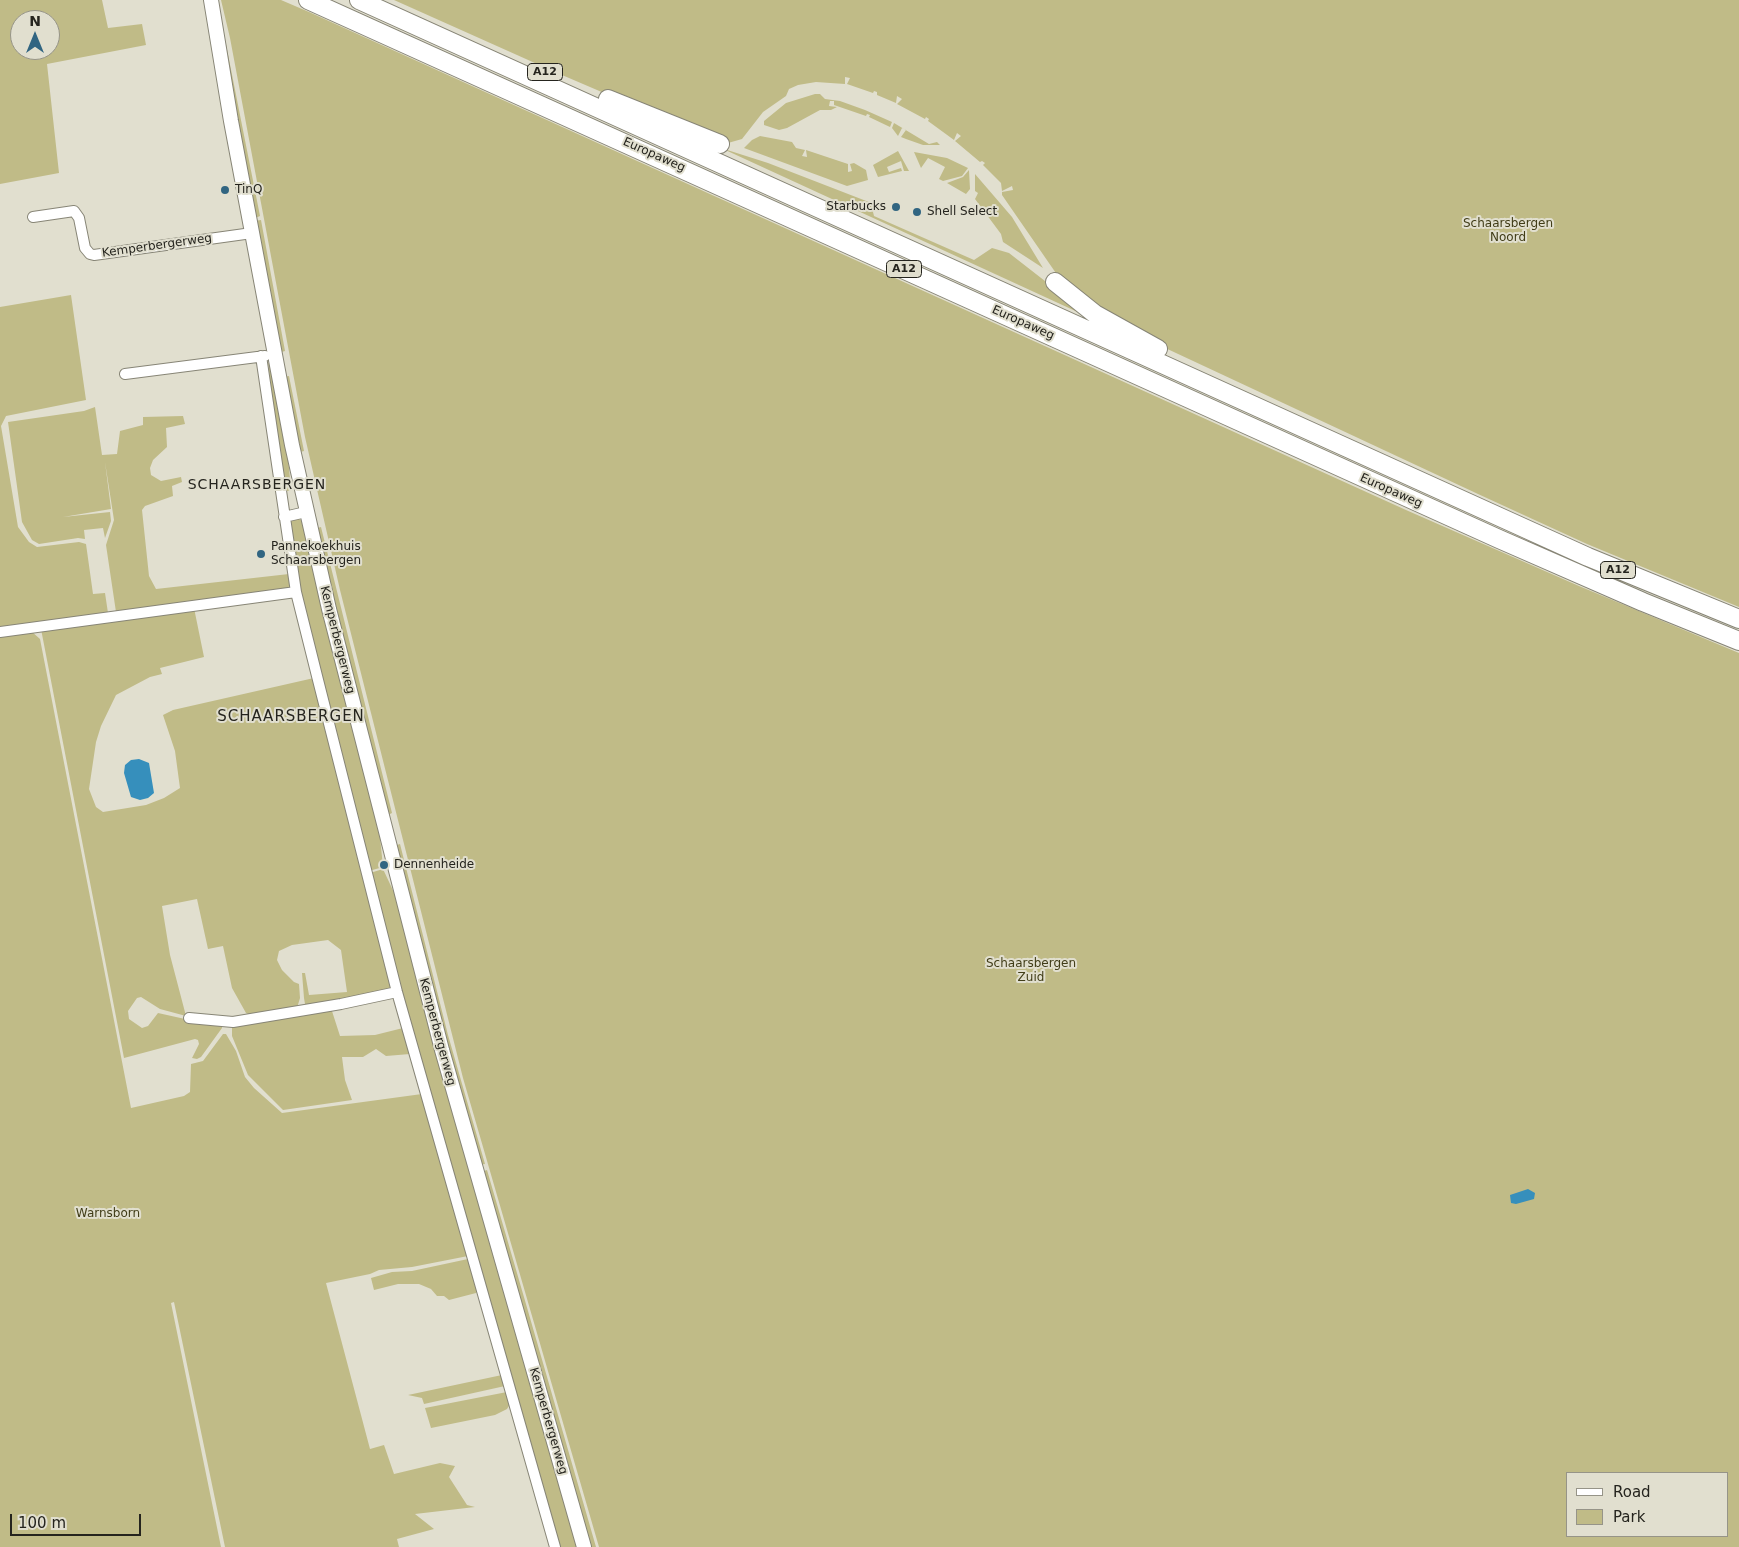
<!DOCTYPE html>
<html>
<head>
<meta charset="utf-8">
<style>
	body { margin:0 }
	#map { position:relative; width:1739px; height:1547px; overflow:hidden; background:#e1dfcf; font-family:"DejaVu Sans",sans-serif }
	canvas { display:block }
	.legend { position:absolute; left:1566px; top:1472px; width:162px; height:65px; box-sizing:border-box; background:#e1dfcf; border:1px solid #969488; margin:0; padding:6px 9px; list-style:none; font-size:15px; color:#25241e }
	.legend li { display:flex; align-items:center; gap:10px; height:25px }
	.legend b { width:25px; border:1px solid #969488 }
	.north { position:absolute; left:10px; top:10px; width:50px; height:50px; box-sizing:border-box; background:#e1dfcf; border:1px solid #969488; border-radius:50%; rotate:0deg; font-size:14px; font-weight:700; line-height:20px; text-align:center; color:#25241e }
	.north::after { content:''; display:block; margin:auto; width:18px; height:22px; background:#316581; clip-path:polygon(50% 0,100% 100%,50% 72%,0 100%) }
	.scale { position:absolute; left:10px; top:1514px; width:131px; height:22px; box-sizing:border-box; border:2px solid #25241e; border-top:0; padding-left:6px; font-size:15px; line-height:18px; white-space:nowrap; color:#25241e; -webkit-text-stroke:4px #e1dfcf; paint-order:stroke }
</style>
</head>
<body>
<div id="map">
<canvas width="1739" height="1547"></canvas>
<ul class="legend">
<li><b style="height:6px;background:#fff"></b>Road</li>
<li><b style="height:14px;background:#c0bb87"></b>Park</li>
</ul>
<div class="north">N</div>
<div class="scale">100 m</div>
</div>
<script>
const g = document.querySelector('canvas').getContext('2d');
g.lineJoin = 'round';
function paint(path, color) { g.fillStyle = color; g.fill(path, 'evenodd'); }
const poly = rows => new Path2D(rows.map(r => 'M' + r).join(''));
function strokePath(path, color, width, dash) { g.strokeStyle = color; g.lineWidth = width; g.lineCap = dash ? 'butt' : 'round'; g.setLineDash(dash || []); g.stroke(path); }
function drawText(font, color, halo, rows, align = 'center') {
  g.font = font + ' "DejaVu Sans",sans-serif'; g.lineWidth = 4; g.setLineDash([]); g.textBaseline = 'middle'; g.strokeStyle = halo; g.fillStyle = color; for (const [text, x, y, turn = 0] of rows) {
    g.save(); g.translate(x, y); g.rotate((+turn || 0) * Math.PI / 180); g.textAlign = isNaN(turn) ? turn : align; if (halo) g.strokeText(text, 0, 0); g.fillText(text, 0, 0); g.restore();
  }
}
paint(poly([
	[0,0,102,0,108,28,142,24,146,45,47,64,59,173,0,184],
	[20,20,50,20,50,50,20,50],
	[221,0,281,0,309,12,1406,510,1579,586,1739,653,1739,1547,599,1547,463,1078,340,590,305,437,230,38],
	[1568,1473,1728,1473,1728,1536,1568,1536],
	[394,0,1739,0,1739,607,1587,544,1478,494,1131,332,1060,279,1002,195,1002,192,1013,190,1012,186,1002,191,1001,183,983,165,985,163,982,161,980,162,955,141,961,136,957,133,954,140,928,121,929,119,926,117,925,119,897,104,902,99,897,96,896,103,877,95,877,92,874,91,873,93,847,84,850,78,845,77,845,84,816,82,798,85,789,89,786,96,763,112,742,139,728,143,688,129,555,72],
	[219,9,260,216,253,219],
	[815,94,820,94,825,99,840,101,865,110,892,122,890,127,869,117,870,115,867,114,866,116,834,105,834,101,830,101,829,106,837,107,831,110,820,110,787,128,779,130,764,125,764,121,786,103],
	[894,123,929,144,937,142,940,145,923,145,906,139,901,137,906,130,902,128,898,136,892,128],
	[760,136,792,142,796,148,805,150,802,156,807,157,806,150,848,164,848,172,852,171,850,164,854,163,866,170,868,180,847,186,744,148,752,140],
	[721,148,768,163,874,204,879,209,873,212,874,216,974,260,992,248,1009,253,1095,320],
	[898,151,909,171,904,171,901,161,887,167,889,172,901,168,902,171,878,177,873,165],
	[914,152,947,158,968,168,962,176,943,181,939,179,945,167,928,158,921,168],
	[969,170,970,189,966,194,947,183,963,177],
	[975,174,1012,217,1043,268,1003,242,1001,234,975,199,978,193,975,191],
	[261,220,285,351,278,353,254,221],
	[71,295,86,400,6,416,1,426,18,527,29,542,37,547,79,542,86,544,93,594,105,593,108,613,0,630,0,307],
	[268,363,272,365,287,446,291,490,284,492],
	[289,376,304,451,300,452,283,377],
	[95,407,102,455,117,454,120,431,143,425,143,417,183,416,185,424,166,428,167,447,153,460,150,468,151,475,161,481,181,477,182,482,172,486,173,496,145,506,142,510,149,576,156,589,289,574,292,588,116,612,106,545,114,520,105,462,111,509,63,517,110,512,111,521,105,538,103,528,84,530,85,539,78,538,39,544,32,540,22,522,8,422,84,411],
	[297,518,304,522,379,827,383,867,369,871,299,592,288,523,291,519],
	[321,527,392,813,388,815,314,529],
	[194,608,204,657,160,668,162,674,150,677,116,695,101,726,96,742,89,789,96,807,103,812,146,805,164,798,180,788,175,751,163,715,173,710,314,678,391,985,388,993,310,1007,305,1004,304,998,302,973,305,973,309,995,347,992,341,950,328,940,292,945,279,951,277,960,282,970,294,982,299,984,300,998,297,1008,250,1015,246,1013,232,988,223,946,208,949,197,899,162,906,170,955,186,1016,160,1009,141,997,137,998,128,1011,129,1019,142,1028,148,1026,158,1013,203,1023,222,1025,222,1028,201,1057,197,1059,192,1058,199,1044,198,1040,195,1039,124,1058,41,629],
	[31,631,40,639,131,1108,184,1096,190,1092,191,1064,203,1061,223,1034,226,1034,236,1051,245,1077,254,1088,282,1113,422,1094,468,1256,412,1267,379,1270,370,1274,326,1283,370,1449,384,1445,394,1474,440,1463,455,1466,449,1477,467,1505,475,1507,415,1514,434,1529,397,1539,399,1547,225,1547,174,1302,171,1303,221,1547,0,1547,0,635],
	[400,844,448,1035,485,1164,479,1165,401,878,397,845],
	[383,869,397,899,579,1547,558,1547,426,1087,370,873],
	[331,1008,340,1036,375,1035,403,1028,410,1054,386,1056,376,1049,363,1057,342,1057,345,1080,352,1100,283,1110,248,1075,232,1036,232,1027,236,1024],
	[487,1170,528,1311,596,1547,589,1547,481,1172],
	[468,1259,478,1290,476,1293,449,1300,444,1296,437,1296,431,1289,419,1284,398,1284,374,1290,371,1278,392,1272,412,1271],
	[502,1375,505,1386,424,1404,422,1398,408,1395],
	[507,1392,510,1404,507,1409,495,1415,431,1428,425,1408]
]), '#c0bb87');
paint(poly([
	[139,759,149,763,154,793,148,798,140,800,131,797,124,773,125,765,131,760],
	[1528,1189,1535,1193,1534,1199,1516,1204,1511,1203,1510,1195]
]), '#368fbc');
const minor = poly([
	[33,217,74,211,79,218,85,248,90,254,94,255,252,233],
	[261,356,296,592,317,676,397,992,555,1547],
	[125,374,265,356],
	[284,517,306,512],
	[0,632,296,592],
	[189,1018,233,1022,341,1004,397,992]
]);
const secondary = poly([
	[211,0,231,121,292,445,329,609,442,1050,584,1547]
]);
const motorway = poly([
	[308,0,1499,539,1643,602,1739,641],
	[359,0,1588,557,1739,619],
	[608,99,720,144],
	[1055,282,1095,314,1158,349]
]);
strokePath(minor, '#878576', 12);
strokePath(secondary, '#878576', 16);
strokePath(motorway, '#878576', 20);
strokePath(minor, '#fff', 10);
strokePath(secondary, '#fff', 14);
strokePath(motorway, '#fff', 18);
for (const [x, y, r, color] of [
	[225,190,5,"#316581"],
	[896,207,5,"#316581"],
	[917,212,5,"#316581"],
	[261,554,5,"#316581"],
	[384,865,5,"#316581"]
]) { const dot = new Path2D(); dot.arc(x, y, r, 0, 2 * Math.PI); g.fillStyle = color; g.fill(dot); strokePath(dot, '#e1dfcf', 2); }
for (const [x, y, w] of [
	[545,72,35],
	[904,269,35],
	[1618,570,35]
]) { const box = new Path2D(); box.roundRect(x - w / 2, y - 8.5, w, 17, 4); g.fillStyle = '#e1dfcf'; g.fill(box); strokePath(box, '#25241e', 1); }
drawText('bold 11px', '#25241e', null, [
	["A12",545,72],
	["A12",904,269],
	["A12",1618,570]
]);
drawText('12px', '#25241e', '#e1dfcf', [
	["Europaweg",654,155,24],
	["Kemperbergerweg",157,246,-8],
	["Europaweg",1023,323,24],
	["Europaweg",1391,491,24],
	["Kemperbergerweg",337,640,76],
	["Kemperbergerweg",437,1032,75],
	["Kemperbergerweg",548,1421,74]
]);
drawText('12px', '#25241e', '#e1dfcf', [
	["TinQ",235,190],
	["Starbucks",886,207,"right"],
	["Shell Select",927,212],
	["Pannekoekhuis",271,547],
	["Schaarsbergen",271,561],
	["Dennenheide",394,865]
], 'left');
drawText('12px', '#413d18', '#e1dfcf', [
	["Schaarsbergen",1508,224],
	["Noord",1508,238],
	["Schaarsbergen",1031,964],
	["Zuid",1031,978],
	["Warnsborn",108,1214]
]);
g.letterSpacing = '1px';
drawText('14px', '#25241e', '#e1dfcf', [
	["SCHAARSBERGEN",257,485]
]);
g.letterSpacing = '0px';
g.letterSpacing = '1px';
drawText('15px', '#25241e', '#e1dfcf', [
	["SCHAARSBERGEN",291,717]
]);
g.letterSpacing = '0px';
</script>
</body>
</html>
